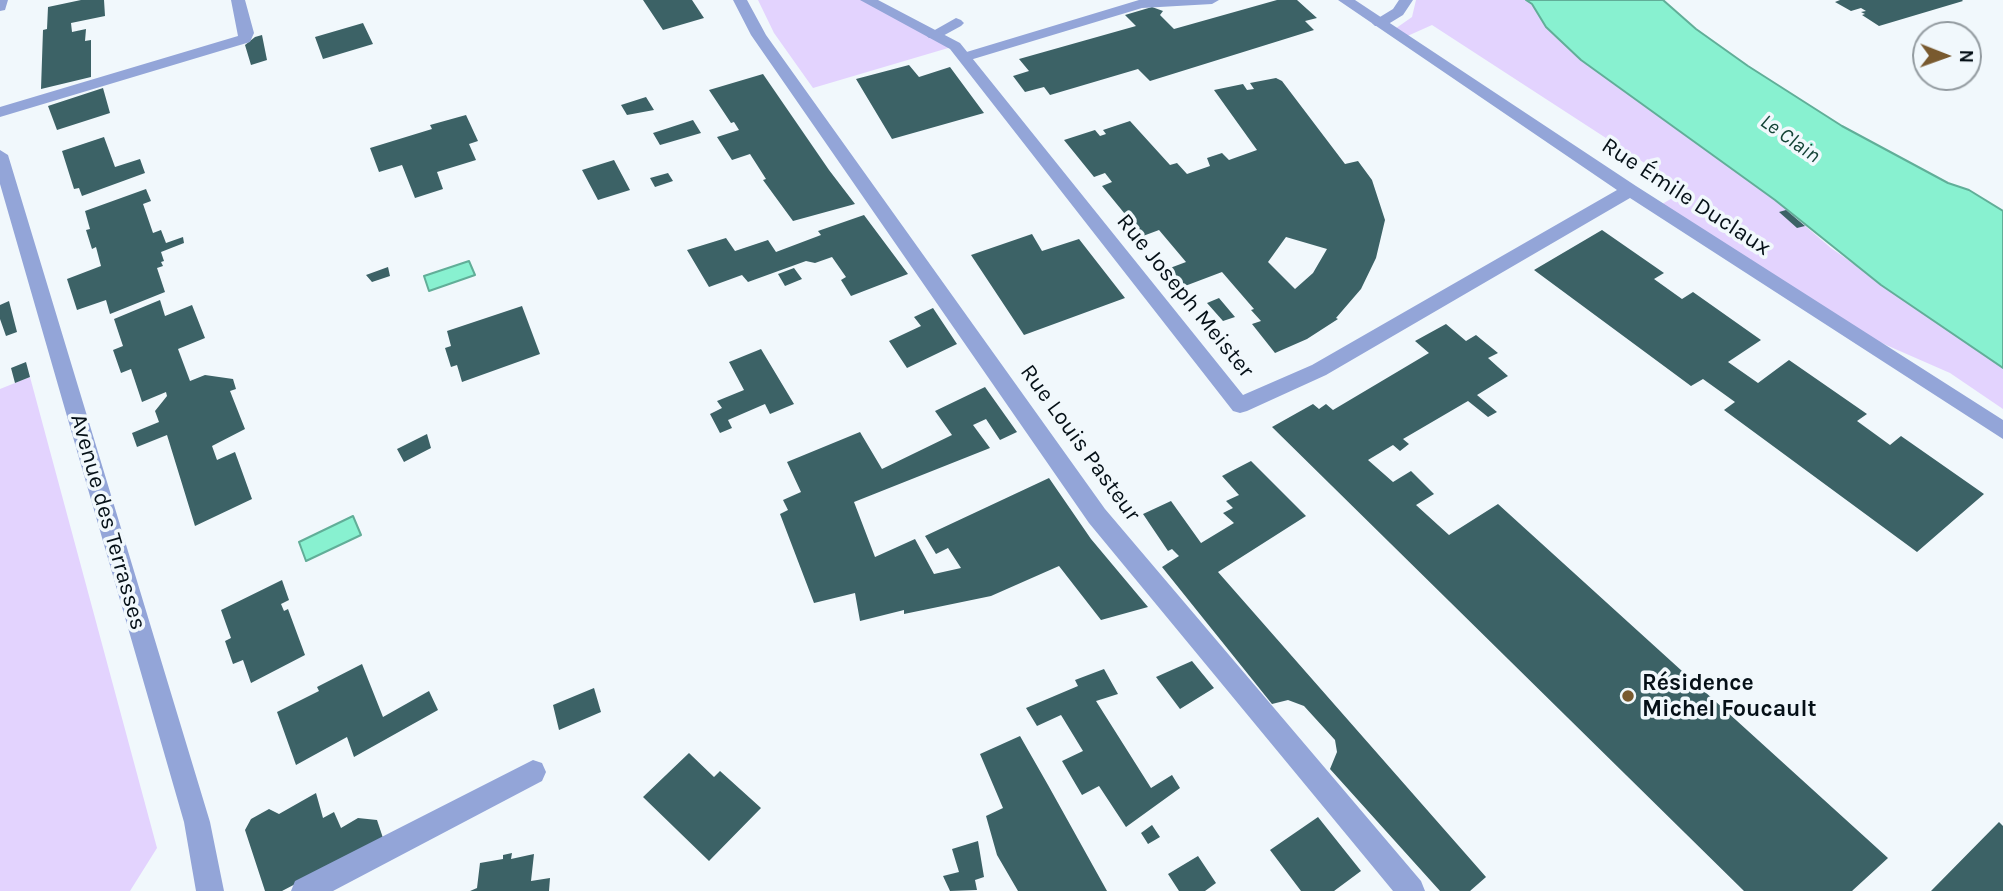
<!DOCTYPE html>
<html>
<head>
<meta charset="utf-8">
<style>
	body { margin:0 }
	#map { position:relative; width:2003px; height:891px; overflow:hidden; background:#f1f8fc; font-family:Karla,sans-serif }
	canvas { display:block }
	.north { position:absolute; left:1912px; top:21px; width:70px; height:70px; box-sizing:border-box; background:#f1f8fc; border:2px solid #939ba0; border-radius:50%; rotate:91deg; font-size:19px; font-weight:700; line-height:28px; text-align:center; color:#051017 }
	.north::after { content:''; display:block; margin:auto; width:24px; height:32px; background:#795a2f; clip-path:polygon(50% 0,100% 100%,50% 72%,0 100%) }
</style>
</head>
<body>
<div id="map">
<canvas width="2003" height="891"></canvas>
<div class="north">N</div>
</div>
<script>
const g = document.querySelector('canvas').getContext('2d');
g.lineJoin = 'round';
function paint(path, color) { g.fillStyle = color; g.fill(path, 'evenodd'); }
const poly = rows => new Path2D(rows.map(r => 'M' + r).join(''));
function strokePath(path, color, width, dash) { g.strokeStyle = color; g.lineWidth = width; g.lineCap = dash ? 'butt' : 'round'; g.setLineDash(dash || []); g.stroke(path); }
function drawText(font, color, halo, rows, align = 'center') {
  g.font = font + ' Karla,sans-serif'; g.lineWidth = 7; g.setLineDash([]); g.textBaseline = 'middle'; g.strokeStyle = halo; g.fillStyle = color; for (const [text, x, y, turn = 0] of rows) {
    g.save(); g.translate(x, y); g.rotate((+turn || 0) * Math.PI / 180); g.textAlign = isNaN(turn) ? turn : align; if (halo) g.strokeText(text, 0, 0); g.fillText(text, 0, 0); g.restore();
  }
}
paint(poly([
	[758,0,867,0,955,46,813,88,774,33],
	[1416,0,1526,0,1532,4,1546,27,1581,60,1775,200,1831,248,2003,368,2003,409,1950,373,1829,320,1657,207,1686,190,1432,25,1403,38,1392,31,1412,17],
	[30,377,157,848,130,891,0,891,0,389]
]), '#e3d3fe');
const water = poly([
	[1526,0,1663,0,1696,29,1748,66,1842,126,1948,183,1969,190,2003,211,2003,368,1881,285,1775,200,1581,60,1546,27,1532,4,1526,0],
	[469,261,475,275,429,291,424,276,469,261],
	[353,516,361,535,306,561,299,542,353,516]
]);
paint(water, '#88f1d0');
strokePath(water, '#61ae98', 2);
paint(poly([
	[81,0,104,0,105,16,71,23,72,32,86,29,85,41,91,40,91,77,41,89,43,30,47,29,48,7],
	[643,0,692,0,704,18,663,30],
	[1277,0,1297,0,1317,18,1305,21,1314,30,1150,81,1138,69,1050,95,1044,87,1025,92,1013,76,1029,71,1019,59,1136,26,1125,15,1152,7,1163,11,1160,15,1174,29],
	[1840,0,1962,0,1963,1,1879,26,1862,15,1865,14,1861,12,1866,11,1861,8,1851,11,1835,2],
	[363,23,373,44,323,59,315,37],
	[262,35,267,60,251,65,245,45,255,37],
	[909,65,919,77,950,67,984,113,892,139,856,79],
	[763,74,829,170,855,204,793,221,763,180,766,179,750,154,732,160,717,137,739,130,734,122,731,123,709,90],
	[1276,78,1282,81,1345,164,1358,161,1372,180,1385,220,1376,258,1361,289,1336,318,1338,319,1307,339,1275,353,1252,324,1261,321,1251,310,1254,309,1222,272,1185,286,1170,268,1186,262,1159,230,1143,236,1102,186,1112,182,1105,173,1094,177,1064,140,1095,130,1100,136,1106,134,1103,130,1130,121,1170,165,1177,163,1187,174,1210,166,1207,158,1222,153,1229,160,1257,150,1214,90,1243,84,1247,90,1254,89,1250,83],
	[1286,237,1327,249,1313,273,1295,289,1268,262],
	[103,88,110,113,57,130,48,106],
	[646,97,654,110,627,115,621,105],
	[466,115,478,141,469,144,476,160,437,172,443,189,415,198,402,165,379,172,370,148,432,129,430,125],
	[693,120,701,133,660,145,653,133],
	[104,137,115,167,140,159,145,173,82,196,79,188,74,189,62,151],
	[614,160,630,190,598,200,582,170],
	[668,173,673,181,655,187,650,178],
	[146,189,151,201,143,204,153,233,161,230,166,243,183,237,184,243,161,252,164,261,161,262,163,266,157,268,165,292,110,314,106,300,77,310,67,279,101,266,96,247,92,249,86,230,90,229,85,211],
	[1786,210,1805,226,1797,228,1779,212],
	[864,215,908,274,851,296,841,280,846,277,832,257,815,263,806,261,748,282,742,275,709,287,687,250,726,238,735,251,768,240,776,252,821,235,818,231],
	[1602,230,1664,273,1654,279,1682,299,1693,292,1761,340,1728,362,1758,383,1789,360,1867,414,1857,421,1890,445,1901,436,1984,494,1917,552,1724,410,1735,402,1703,379,1691,386,1534,270],
	[1032,234,1042,251,1079,239,1125,298,1024,335,971,255],
	[388,267,390,276,372,282,366,275],
	[794,268,802,279,785,286,778,274],
	[1219,298,1235,317,1223,321,1207,303],
	[160,300,165,316,192,305,205,338,178,349,190,381,205,375,233,379,236,389,230,391,245,429,212,446,217,460,235,452,252,499,195,526,167,435,137,447,132,433,159,422,155,411,167,396,166,392,142,402,131,369,121,373,113,350,123,346,114,319],
	[9,301,17,332,6,336,0,319,0,305],
	[522,306,540,354,462,382,457,365,451,367,445,348,451,346,447,331],
	[933,308,957,344,907,368,889,341,921,326,914,317],
	[1446,324,1466,341,1476,335,1498,353,1488,358,1508,376,1477,395,1497,412,1488,417,1468,401,1403,439,1409,444,1400,451,1393,445,1368,460,1393,482,1411,471,1434,494,1416,505,1449,535,1498,504,1888,858,1852,891,1744,891,1272,427,1313,404,1319,409,1326,404,1333,410,1429,353,1415,341],
	[761,349,794,404,770,414,765,404,728,420,732,428,720,433,710,414,722,408,717,401,744,390,729,362],
	[26,362,30,377,15,383,11,368],
	[985,387,1017,432,1000,440,986,419,973,425,990,448,854,502,875,557,915,539,934,574,961,568,948,548,936,554,925,536,1049,478,1091,539,1148,607,1101,620,1059,566,991,596,904,614,904,610,860,621,855,593,814,603,780,514,788,510,783,500,801,492,787,462,860,432,882,469,952,435,935,411],
	[427,434,431,448,404,462,397,449],
	[1251,461,1306,516,1218,572,1486,877,1470,891,1440,891,1330,769,1337,752,1335,740,1304,706,1288,700,1272,704,1162,567,1179,556,1172,549,1168,551,1143,514,1171,501,1201,543,1234,523,1223,513,1233,508,1226,501,1239,495,1222,476],
	[282,580,289,600,281,604,284,611,288,609,305,655,251,683,243,660,233,664,225,641,231,638,221,610],
	[1192,661,1214,688,1180,709,1156,677],
	[362,664,383,717,429,691,438,710,354,757,347,737,296,765,277,712,319,691,317,687],
	[1104,669,1118,694,1096,701,1151,788,1172,775,1180,788,1126,827,1099,786,1082,795,1062,761,1083,751,1061,715,1037,726,1026,708,1078,686,1075,680],
	[594,688,601,712,559,730,553,705],
	[1020,736,1048,785,1107,891,1018,891,997,855,986,816,1003,808,980,754],
	[689,753,714,777,720,771,761,808,709,861,643,797],
	[316,793,323,818,334,812,341,828,358,818,377,820,383,838,282,891,265,891,245,830,251,819,269,809,279,814],
	[1318,817,1361,871,1334,891,1301,891,1270,850],
	[1999,822,2003,826,2003,891,1931,891],
	[1152,825,1160,837,1148,844,1141,833],
	[978,841,984,877,975,880,977,890,950,891,943,876,959,872,952,849],
	[512,853,511,859,534,854,531,881,550,878,549,891,470,891,477,888,480,863,503,859,503,855],
	[1198,856,1216,883,1205,891,1179,891,1168,874]
]), '#3c6266');
paint(poly([
	[1139,0,1219,0,1212,4,1142,8,970,60,965,62,957,57,960,54,1139,0],
	[1399,0,1413,0,1403,15,1385,26,1375,26,1372,23,1375,20,1393,9,1399,0],
	[956,18,961,20,964,23,961,26,939,38,929,38,926,35,956,18]
]), '#93a5d8');
paint(poly([
	[0,0,8,0,5,10,0,11,0,0],
	[231,0,245,0,254,33,250,42,0,117,0,107,238,36,231,0],
	[733,0,747,0,766,35,1105,509,1421,881,1425,891,1393,891,1089,523,751,35,733,0],
	[860,0,878,0,960,43,1243,395,1312,365,1617,190,1338,0,1355,0,1636,186,2003,420,2003,439,1630,198,1326,375,1247,411,1240,413,1233,411,950,49,860,0],
	[0,150,8,155,210,822,224,891,196,891,184,822,0,184,0,150],
	[533,760,542,763,546,772,542,781,333,891,291,891,295,881,533,760]
]), '#93a5d8');
for (const [x, y, r, color] of [
	[1628,696,7,"#795a2f"]
]) { const dot = new Path2D(); dot.arc(x, y, r, 0, 2 * Math.PI); g.fillStyle = color; g.fill(dot); strokePath(dot, '#f1f8fc', 2.5); }
drawText('italic 21px', '#144336', '#f1f8fc', [
	["Le Clain",1790,139,35]
]);
drawText('23px', '#051017', '#f1f8fc', [
	["Rue Émile Duclaux",1686,197,33],
	["Rue Joseph Meister",1185,296,51],
	["Rue Louis Pasteur",1080,443,54],
	["Avenue des Terrasses",108,522,74]
]);
drawText('bold 23px', '#051017', '#f1f8fc', [
	["Résidence",1642,683],
	["Michel Foucault",1642,709]
], 'left');
</script>
</body>
</html>
